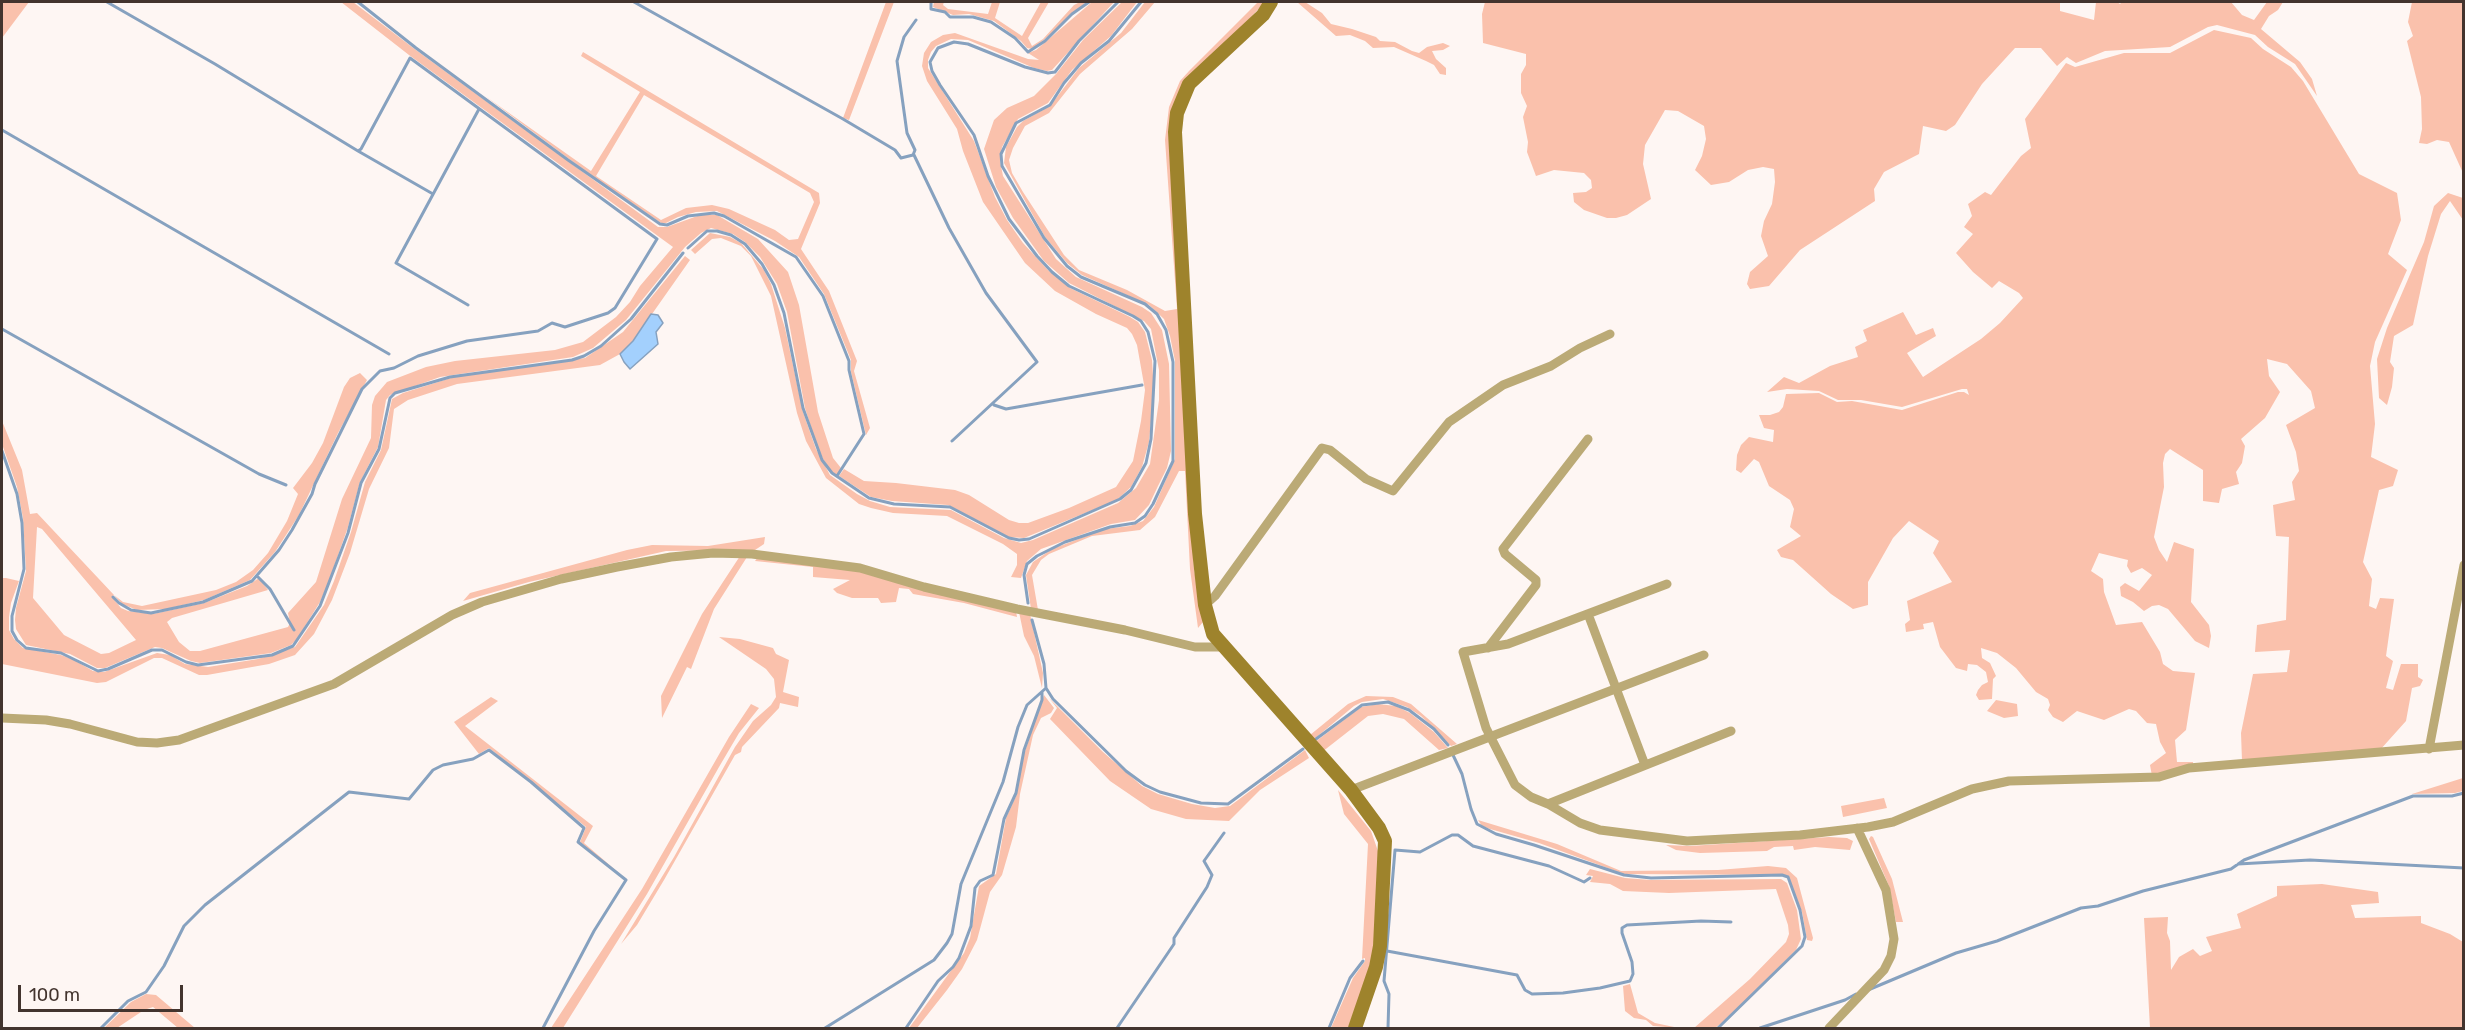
<!DOCTYPE html>
<html>
<head>
<meta charset="utf-8">
<style>
	body { margin:0 }
	#map { position:relative; width:2465px; height:1030px; overflow:hidden; background:#fef6f3; font-family:Rubik,sans-serif }
	canvas { display:block }
	.frame { position:absolute; inset:0; border:3px solid #43342e; pointer-events:none }
	.scale { position:absolute; left:18px; top:985px; width:165px; height:27px; box-sizing:border-box; border:3px solid #43342e; border-top:0; padding-left:8px; font-size:18px; line-height:21px; white-space:nowrap; color:#43342e; -webkit-text-stroke:4px #fef6f3; paint-order:stroke }
</style>
</head>
<body>
<div id="map">
<canvas width="2465" height="1030"></canvas>
<div class="frame"></div>
<div class="scale">100 m</div>
</div>
<script>
const g = document.querySelector('canvas').getContext('2d');
g.lineJoin = 'round';
function paint(path, color) { g.fillStyle = color; g.fill(path, 'evenodd'); }
const poly = rows => new Path2D(rows.map(r => 'M' + r).join(''));
function strokePath(path, color, width, dash) { g.strokeStyle = color; g.lineWidth = width; g.lineCap = dash ? 'butt' : 'round'; g.setLineDash(dash || []); g.stroke(path); }
paint(poly([
	[2,2,29,2,2,38],
	[341,2,353,2,416,50,658,227,667,227,700,215,717,215,758,239,788,272,799,305,818,412,833,458,841,468,837,475,832,472,823,459,815,440,805,408,787,312,777,284,760,257,745,242,733,234,711,228,701,233,685,247,626,320,593,348,573,357,440,377,390,395,386,400,378,447,360,482,348,527,329,581,320,602,297,639,291,645,271,653,200,663,191,661,162,648,155,647,105,668,97,668,70,654,26,645,16,629,15,620,16,608,26,571,23,518,17,487,2,444,2,421,22,470,30,514,37,513,114,595,123,602,142,606,216,590,236,582,253,570,268,553,287,521,298,494,293,488,312,463,323,443,344,387,350,378,360,373,367,380,338,433,299,515,275,552,250,580,204,600,166,609,137,610,122,604,114,595,112,597,121,608,128,611,153,614,204,603,247,586,259,578,268,590,172,618,167,622,179,642,190,651,200,651,288,627,290,623,288,613,316,582,342,499,371,438,372,405,375,396,387,382,426,367,455,361,555,350,583,342,616,317,630,302,640,286,673,247,409,55],
	[37,527,42,529,136,640,109,653,101,654,64,635,33,598],
	[886,2,894,2,849,120,843,118],
	[934,2,944,2,943,5,948,9,988,14,992,2,1000,2,995,18,1022,36,1041,2,1049,2,1028,38,1032,46,1043,39,1074,5,1080,2,1086,2,1050,35,1032,49,1027,48,1021,41,994,21,969,14,953,15,933,7],
	[1092,2,1114,2,1052,70,1047,71,1034,68,968,40,951,39,936,46,931,52,928,60,928,68,974,141,995,197,1007,220,1023,243,1048,270,1070,288,1130,317,1138,322,1145,332,1152,360,1154,391,1149,442,1142,467,1131,487,1117,500,1024,538,1009,537,948,505,892,501,871,497,839,476,844,469,864,481,896,483,955,490,969,495,1009,520,1019,523,1028,523,1069,508,1116,487,1133,461,1141,421,1145,390,1137,345,1132,334,1127,328,1096,314,1055,291,1025,263,983,202,963,151,957,129,927,81,922,66,924,53,931,42,943,35,955,33,1028,59,1039,60,1028,53,1036,50],
	[1122,2,1137,2,1111,36,1072,70,1048,103,1018,119,1002,147,1000,161,1003,176,1056,259,1076,277,1142,307,1151,313,1162,330,1169,364,1171,451,1167,468,1158,486,1149,505,1135,520,1111,524,1041,549,1027,561,1021,578,1011,577,1017,565,1017,554,1003,544,947,516,893,513,871,508,859,504,826,478,806,441,797,413,771,296,751,256,741,246,721,238,712,239,695,254,691,250,710,233,730,237,741,243,764,270,771,284,785,328,803,412,816,449,830,475,857,494,870,501,890,507,951,510,1004,538,1021,543,1033,540,1118,503,1136,488,1150,464,1159,400,1159,370,1151,329,1144,321,1069,283,1044,261,1013,218,996,187,984,149,994,120,1007,108,1034,96,1056,74,1083,40],
	[1145,2,1155,2,1132,29,1080,74,1049,113,1025,126,1013,148,1009,160,1012,173,1023,192,1064,255,1079,270,1127,290,1165,311,1177,309,1165,140,1169,107,1180,81,1189,71,1258,2,1265,2,1178,96,1194,569,1203,622,1198,628,1190,569,1185,471,1179,471,1155,517,1140,530,1092,536,1049,554,1041,560,1032,575,1038,610,1031,609,1026,575,1033,562,1052,549,1105,529,1130,526,1143,521,1154,507,1175,459,1175,361,1170,336,1164,319,1149,305,1082,275,1067,263,1045,237,1004,163,1006,147,1017,127,1023,121,1050,106,1079,68,1121,33],
	[1297,2,1305,2,1322,13,1331,24,1352,29,1376,37,1380,41,1395,42,1412,51,1419,53,1427,47,1443,43,1450,46,1443,50,1432,51,1436,59,1446,68,1446,75,1440,74,1434,65,1426,61,1394,47,1373,48,1365,41,1350,35,1336,36],
	[1485,2,2060,2,2060,11,2094,20,2096,2,2117,2,2120,4,2122,2,2231,2,2242,15,2254,20,2267,2,2283,2,2278,10,2269,16,2261,29,2300,62,2312,79,2317,96,2295,64,2268,47,2255,35,2217,25,2208,27,2170,47,2105,51,2076,63,2067,57,2057,66,2041,48,2015,48,1982,84,1955,125,1946,131,1923,126,1919,154,1884,172,1874,189,1875,201,1800,250,1769,286,1750,289,1747,284,1750,272,1768,256,1761,236,1764,221,1772,204,1775,182,1774,169,1763,167,1748,170,1729,182,1711,185,1695,170,1702,156,1706,139,1704,126,1678,111,1665,110,1645,145,1643,164,1651,199,1627,215,1616,218,1607,218,1584,210,1574,202,1573,193,1586,192,1592,188,1591,180,1584,173,1554,170,1536,176,1527,152,1528,142,1523,117,1527,106,1521,93,1521,74,1526,65,1526,54,1483,43,1482,14],
	[2412,2,2463,2,2463,173,2449,142,2437,140,2427,144,2419,143,2422,129,2421,97,2407,41,2413,36,2408,22],
	[2214,30,2251,38,2263,49,2291,67,2303,81,2359,174,2397,193,2401,220,2388,254,2407,270,2375,342,2370,366,2375,424,2371,457,2398,470,2393,486,2379,490,2363,562,2372,579,2369,606,2376,609,2380,598,2394,599,2386,656,2393,661,2386,688,2393,690,2401,664,2418,664,2418,677,2423,680,2420,686,2412,688,2406,721,2380,750,2242,761,2241,733,2253,674,2287,672,2290,650,2255,652,2257,625,2286,620,2289,537,2276,536,2273,505,2295,500,2292,482,2299,471,2296,452,2286,425,2315,408,2311,391,2287,364,2267,359,2269,376,2280,392,2265,418,2241,439,2245,446,2242,463,2236,472,2239,484,2222,489,2219,503,2203,501,2203,470,2170,449,2165,454,2163,463,2164,487,2154,537,2159,550,2167,562,2174,542,2194,549,2191,602,2209,625,2211,636,2209,648,2195,641,2168,609,2159,605,2152,606,2144,611,2133,602,2121,596,2120,587,2125,583,2139,591,2152,575,2142,568,2131,573,2127,566,2128,560,2099,553,2091,571,2103,579,2104,592,2116,625,2142,622,2160,652,2163,664,2173,671,2195,673,2186,730,2175,740,2177,762,2193,762,2193,766,2152,776,2150,765,2166,753,2160,742,2156,724,2147,723,2136,711,2129,709,2104,720,2077,711,2063,722,2053,717,2048,710,2050,705,2048,699,2036,692,2016,668,1997,653,1981,648,1982,658,1990,663,1996,676,1993,679,1992,699,1979,700,1976,695,1978,690,1982,685,1988,682,1986,672,1977,665,1968,664,1967,671,1956,668,1940,647,1933,622,1923,624,1924,629,1906,632,1905,624,1910,620,1907,601,1952,582,1933,553,1939,541,1909,521,1893,538,1868,582,1868,605,1853,609,1831,594,1793,560,1781,557,1777,550,1801,536,1790,527,1794,509,1790,500,1769,486,1759,462,1754,459,1741,473,1736,470,1737,455,1741,445,1749,437,1773,442,1774,430,1764,428,1759,415,1770,415,1779,412,1783,407,1786,394,1819,393,1837,402,1852,401,1902,410,1958,392,1964,392,1969,395,1967,389,1962,389,1902,407,1861,400,1838,400,1819,391,1787,389,1767,392,1784,377,1799,383,1830,366,1858,357,1855,347,1867,341,1863,330,1903,312,1916,335,1933,328,1936,336,1907,353,1923,377,1981,339,2000,323,2023,298,2019,293,1999,281,1992,288,1973,272,1956,253,1973,234,1964,227,1972,216,1968,204,1985,192,1991,195,2021,156,2031,148,2025,119,2066,63,2075,67,2124,53,2170,53],
	[583,52,819,193,820,203,801,249,829,291,857,361,854,371,870,428,866,435,851,372,851,360,824,294,799,257,775,241,717,211,696,212,678,217,666,223,661,223,589,174,485,96,591,171,640,92,581,56],
	[644,95,810,193,814,202,798,239,789,240,775,230,729,209,712,205,686,208,661,220,596,176],
	[2448,193,2463,198,2463,220,2450,201,2441,214,2428,256,2413,325,2394,336,2390,362,2394,368,2392,387,2387,405,2379,398,2377,359,2387,328,2424,242,2434,206],
	[685,256,690,260,633,341,620,354,600,365,457,384,408,400,394,409,389,448,369,489,350,553,332,600,314,634,295,655,269,664,207,675,199,675,162,658,154,658,106,682,97,683,2,664,2,578,6,578,19,581,11,603,9,617,9,630,14,639,23,648,61,655,74,660,93,671,104,672,157,653,170,655,185,664,208,667,258,659,295,647,324,605,334,581,351,532,365,482,381,450,392,399,403,393,454,377,585,358,623,332],
	[765,537,764,544,755,550,666,551,529,582,463,601,470,593,627,550,652,545,708,546],
	[740,556,747,557,714,609,691,669,687,667,662,718,661,696,702,614],
	[758,557,862,572,1016,611,1017,617,964,603,913,594,909,589,899,588,896,602,881,603,878,598,852,598,837,593,833,589,850,580,813,577,813,567,755,561],
	[1019,612,1030,614,1043,673,1042,688,1034,656,1024,636],
	[719,637,740,639,773,648,776,654,789,660,783,692,799,697,798,707,780,703,779,708,742,747,741,752,735,755,664,880,637,925,621,944,674,857,735,747,753,721,771,705,776,697,774,679,766,669],
	[1044,695,1054,708,1051,713,1041,718,1033,735,1020,794,1016,827,1002,875,990,892,977,940,962,969,947,990,917,1028,909,1028,964,953,970,938,979,886,996,874,1006,818,1016,796,1024,754],
	[1366,696,1393,697,1411,704,1457,744,1451,746,1421,716,1407,707,1383,699,1362,702,1354,706,1313,740,1310,735,1348,704],
	[491,697,498,701,465,726,593,826,584,843,627,880,580,842,586,827,489,748,479,754,454,722],
	[1049,698,1103,752,1142,786,1158,794,1192,804,1215,808,1230,806,1305,750,1309,758,1260,790,1229,821,1186,819,1151,809,1110,781,1050,719,1057,708],
	[1996,700,2017,704,2018,716,2004,718,1987,711],
	[751,704,759,708,739,733,719,767,647,894,563,1028,551,1028,642,889,729,737],
	[1378,704,1396,706,1410,713,1434,732,1448,748,1439,750,1404,719,1383,714,1368,716,1322,752,1315,742,1361,707],
	[2463,778,2463,791,2455,793,2412,794],
	[1338,790,1371,831,1378,851,1379,868,1375,934,1371,964,1348,1028,1331,1028,1353,978,1365,961,1365,958,1362,959,1368,844,1344,814],
	[1884,798,1887,808,1843,817,1841,806],
	[1478,820,1557,844,1621,871,1718,870,1768,866,1786,868,1797,878,1813,938,1812,941,1807,940,1802,912,1787,875,1624,874,1539,843,1490,829,1482,826],
	[1871,836,1873,837,1892,879,1903,922,1896,922,1889,886,1869,839],
	[1829,837,1847,838,1853,841,1850,850,1815,847,1794,850,1793,846,1774,847,1767,851,1700,853,1676,850,1666,845,1690,846],
	[1590,869,1625,878,1650,880,1781,879,1787,883,1797,910,1801,939,1796,950,1727,1019,1715,1028,1694,1028,1750,979,1786,942,1789,934,1788,925,1776,889,1669,893,1623,891,1610,884,1590,882,1593,876,1586,875],
	[2322,884,2378,892,2379,903,2351,905,2355,918,2421,916,2421,923,2450,934,2463,942,2463,1028,2150,1028,2144,918,2168,917,2167,933,2170,941,2171,970,2179,957,2193,949,2200,956,2212,951,2206,937,2241,928,2237,914,2277,896,2277,886],
	[1630,984,1638,1013,1655,1023,1679,1028,1653,1026,1646,1020,1634,1018,1625,1011,1623,986],
	[146,994,156,995,195,1028,178,1028,153,1007,144,1010,117,1028,104,1028,131,1002]
]), '#fac1ac');
const water = poly([
	[651,314,658,315,663,323,656,332,658,344,630,369,624,362,620,354,633,341,651,314]
]);
paint(water, '#a3d0fd');
strokePath(water, '#86a1bf', 1.5);
strokePath(poly([
	[107,2,215,64,358,151,361,149,410,58,657,239,615,308,608,313,565,327,552,323,538,331,467,341,418,356,394,368,380,371,362,389,315,484,312,494,292,530,279,550,252,581,203,602,151,613,131,610,119,603,113,597],
	[358,2,416,48,568,160,660,224,667,225,688,216,714,213,724,216,796,257,823,296,849,361,849,370,864,434,837,476],
	[634,2,843,119,895,150,901,158,913,155,915,150,907,133,897,61,904,37,916,20],
	[931,2,931,9,945,12,950,17,973,17,991,22,1015,38,1028,52,1045,41,1072,14,1089,2],
	[2,130,389,354],
	[358,151,433,194],
	[914,155,949,228,986,293,1037,362,952,441],
	[688,248,707,231,717,231,731,235,745,244,762,264,774,285,784,313,803,408,822,460,832,473,869,498,894,504,950,507,1009,538,1019,540,1029,539,1120,499,1131,490,1146,463,1151,439,1155,361,1148,332,1141,321,1133,316,1069,286,1052,272,1037,256,1009,219,988,176,974,135,940,85,932,71,930,62,938,48,954,42,968,44,1025,67,1048,73,1055,72,1079,41,1118,2],
	[468,305,396,263,479,109],
	[2,329,259,474,286,485],
	[994,405,1006,409,1142,385],
	[2,451,17,494,22,523,24,569,12,616,12,631,17,640,26,648,61,653,98,671,108,669,152,650,162,650,186,662,198,665,272,655,293,646,320,606,348,533,361,483,379,449,390,398,395,393,450,377,572,360,584,356,601,346,631,319,683,253],
	[258,577,270,589,294,630],
	[1028,603,1024,575,1027,564,1037,556,1065,542,1110,527,1135,523,1145,516,1153,504,1173,461,1173,362,1166,330,1157,314,1145,304,1081,277,1067,266,1044,238,1002,166,1001,154,1016,123,1050,105,1064,83,1081,63,1109,41,1141,2],
	[1032,620,1044,664,1046,688,1053,699,1126,771,1145,785,1160,792,1201,803,1228,804,1303,749],
	[1316,739,1362,705,1388,702,1409,710,1434,729,1448,745],
	[1453,755,1462,774,1471,809,1477,824,1496,834,1534,845,1624,875,1651,878,1782,875,1788,877,1800,910,1805,937,1802,946,1718,1028],
	[2238,864,2310,860,2464,868],
	[1387,951,1517,975,1525,990,1532,994,1563,993,1600,988,1630,981,1633,974,1632,962,1622,933,1622,928,1627,925,1701,921,1731,922],
	[1868,990,1956,953,1997,941,2081,908,2098,906,2143,891,2231,869,2244,860,2413,796,2452,796,2464,793],
	[101,1028,128,1001,146,992,164,966,184,926,205,905,349,792,409,799,433,770,443,765,473,759,489,750,531,782,584,828,578,842,626,880,594,931,543,1028],
	[825,1028,934,960,947,943,952,934,961,884,1003,782,1018,727,1027,705,1046,688],
	[906,1028,938,981,953,967,959,958,971,926,975,888,980,881,993,875,1004,819,1016,793,1024,750,1042,700,1042,692],
	[1117,1028,1174,944,1174,938,1207,887,1212,875,1204,861,1224,833],
	[1329,1028,1350,978,1363,961],
	[1388,1028,1389,994,1384,981,1395,850,1420,852,1452,835,1458,835,1473,846,1549,866,1584,882,1590,878],
	[1760,1028,1845,1000,1856,994]
]), '#86a1bf', 3);
strokePath(poly([
	[1667,584,1508,644,1463,652,1486,728,1515,785,1531,797,1548,804,1580,823,1600,830,1687,841,1800,835,1868,827,1893,822,1972,789,2009,781,2159,777,2189,768,2464,745],
	[1205,605,1215,596,1322,448,1330,450,1366,479,1393,491,1449,422,1503,385,1551,366,1580,348,1610,334],
	[1588,614,1645,765],
	[1488,648,1536,585,1536,580,1505,554,1503,549,1588,439],
	[2,718,46,720,70,724,137,742,157,743,179,740,334,684,452,615,482,602,561,579,617,567,671,557,713,553,752,554,860,568,924,587,1017,609,1125,630,1195,647,1223,647],
	[2429,749,2464,565],
	[1351,790,1704,655],
	[1548,804,1731,731],
	[1829,1028,1884,970,1891,956,1894,939,1886,890,1857,828]
]), '#bbaa76', 9);
strokePath(poly([
	[1271,2,1263,15,1189,84,1177,113,1175,132,1195,514,1205,605,1213,634,1351,790,1379,828,1385,841,1380,946,1376,967,1355,1028]
]), '#9e832c', 14);
</script>
</body>
</html>
